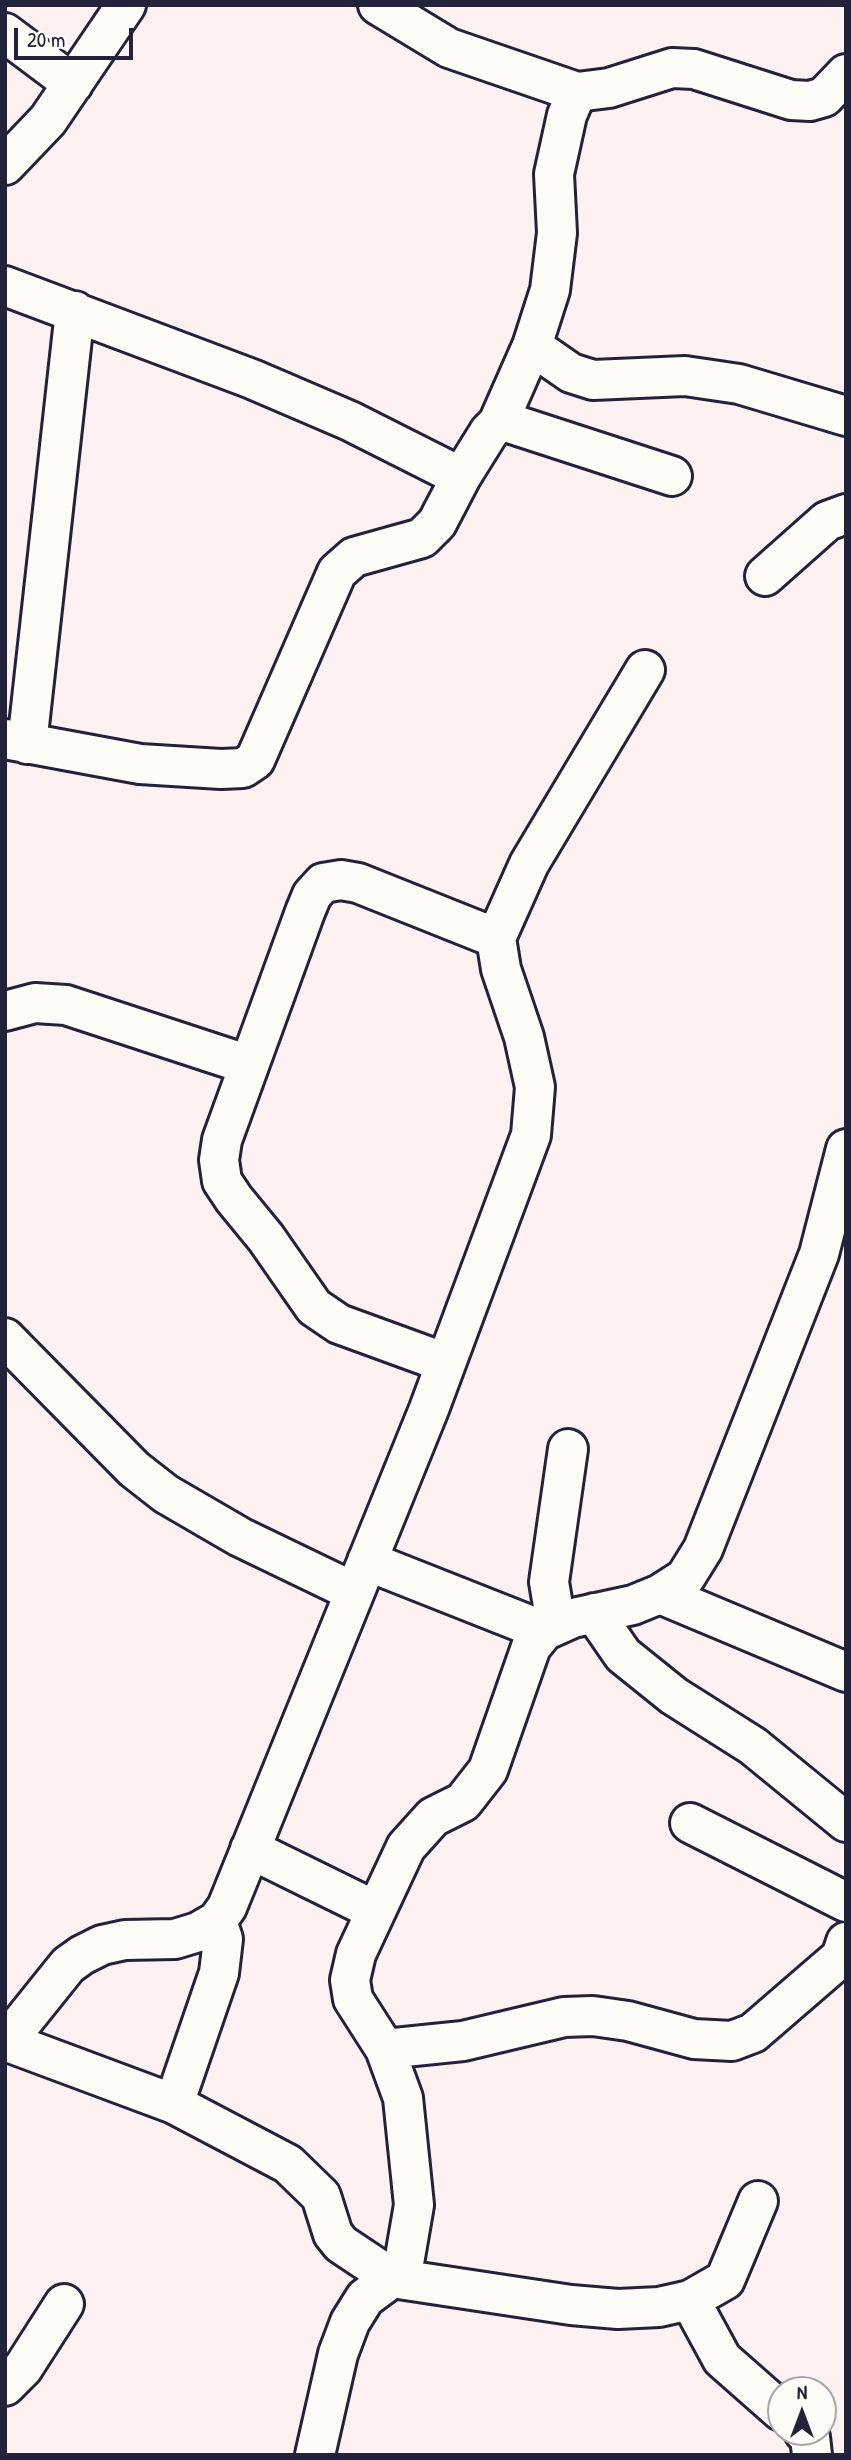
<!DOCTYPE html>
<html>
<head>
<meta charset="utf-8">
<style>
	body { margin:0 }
	#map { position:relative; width:851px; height:2460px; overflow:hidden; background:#fdf1f2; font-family:"Patrick Hand",sans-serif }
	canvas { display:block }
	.frame { position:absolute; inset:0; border:7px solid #22223b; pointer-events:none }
	.north { position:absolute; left:767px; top:2376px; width:70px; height:70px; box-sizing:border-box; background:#fdfcf7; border:2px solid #a5a5ac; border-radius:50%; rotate:0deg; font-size:19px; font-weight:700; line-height:28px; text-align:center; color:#22223b }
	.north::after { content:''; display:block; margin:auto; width:24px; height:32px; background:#22223b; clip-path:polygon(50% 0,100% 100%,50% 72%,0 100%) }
	.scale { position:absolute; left:14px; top:28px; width:119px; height:32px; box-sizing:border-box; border:4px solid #22223b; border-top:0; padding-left:9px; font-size:21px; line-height:24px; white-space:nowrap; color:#22223b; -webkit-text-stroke:5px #fdfcf7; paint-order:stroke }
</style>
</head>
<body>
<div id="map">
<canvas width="851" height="2460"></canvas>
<div class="frame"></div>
<div class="north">N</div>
<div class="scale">20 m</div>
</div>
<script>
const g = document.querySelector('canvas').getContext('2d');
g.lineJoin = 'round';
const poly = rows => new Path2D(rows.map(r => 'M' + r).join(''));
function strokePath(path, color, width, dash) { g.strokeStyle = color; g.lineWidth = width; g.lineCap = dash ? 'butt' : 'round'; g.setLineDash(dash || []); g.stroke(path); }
const minor = poly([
	[378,5,449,48,577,92,609,88,672,68,694,69,791,100,810,101,824,97,846,74],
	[5,33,73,84],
	[5,165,48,120,126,5],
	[5,286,252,379,350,421,461,477,489,432,498,423,509,423,672,476],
	[532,346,571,373,593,380,685,376,739,384,846,416],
	[498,423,532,346,550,290,557,233,554,174,567,115,577,92],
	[765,576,827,521,846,514],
	[5,739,140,764,221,769,243,768,255,760,337,572,354,557,422,538,437,523,461,477],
	[27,744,75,311],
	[5,1011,35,1003,66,1005,249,1065],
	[5,1338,134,1469,166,1494,240,1537,354,1592],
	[446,1363,339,1324,314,1307,266,1238,234,1199,222,1181,219,1160,222,1140,305,912,312,895,323,883,341,880,358,883,496,938],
	[367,1561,544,1631],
	[660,1594,846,1672],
	[594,1613,623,1655,674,1696,753,1746,846,1822],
	[556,1624,549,1582,568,1449],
	[690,1823,846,1902],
	[250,1849,376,1911],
	[5,2041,174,2104,288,2164,321,2196,333,2234,341,2244,392,2278,571,2305,618,2309,659,2307,690,2300,725,2280,758,2201],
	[7,2041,68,1965,82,1955,102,1945,125,1940,175,1939,198,1932,217,1921,227,1907,429,1409,531,1135,535,1087,524,1037,501,969,496,938,529,864,645,670],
	[385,2049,463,2041,564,2017,593,2016,628,2021,694,2039,732,2041,753,2033,841,1957,846,1942],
	[174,2104,219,1973,223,1939,217,1921],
	[690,2300,722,2359,781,2411],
	[5,2386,23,2368,64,2304],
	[804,2432,810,2437,812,2455],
	[315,2455,338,2354,350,2322,365,2298,392,2278,404,2263,414,2205,403,2098,385,2049,353,1999,350,1980,356,1954,406,1847,433,1817,463,1802,488,1770,531,1647,544,1631,573,1618,633,1605,660,1594,685,1578,703,1549,819,1254,846,1149]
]);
strokePath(minor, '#22223b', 44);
strokePath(minor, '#fdfcf7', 38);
</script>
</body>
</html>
